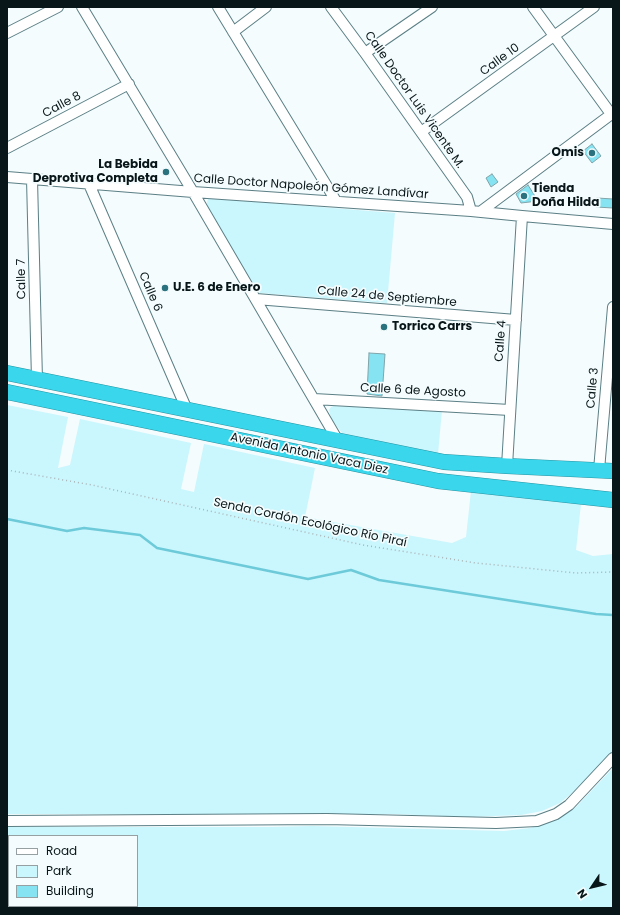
<!DOCTYPE html>
<html>
<head>
<meta charset="utf-8">
<style>
	body { margin:0 }
	#map { position:relative; width:620px; height:915px; overflow:hidden; background:#f4fcfd; font-family:Poppins,sans-serif }
	canvas { display:block }
	.frame { position:absolute; inset:0; border:8px solid #081619; pointer-events:none }
	.legend { position:absolute; left:8px; top:835px; width:130px; height:72px; box-sizing:border-box; background:#f4fcfd; border:1px solid #96a0a2; margin:0; padding:5px 7px; list-style:none; font-size:12px; color:#081619 }
	.legend li { display:flex; align-items:center; gap:8px; height:20px }
	.legend b { width:20px; border:1px solid #96a0a2 }
	.north { position:absolute; left:572px; top:867px; width:40px; height:40px; -webkit-text-stroke:3px #f4fcfd; paint-order:stroke; rotate:235deg; font-size:11px; font-weight:700; line-height:16px; text-align:center; color:#081619 }
	.north::after { content:''; display:block; margin:auto; width:14px; height:18px; background:#081619; clip-path:polygon(50% 0,100% 100%,50% 72%,0 100%) }
</style>
</head>
<body>
<div id="map">
<canvas width="620" height="915"></canvas>
<div class="frame"></div>
<ul class="legend">
<li><b style="height:5px;background:#fff"></b>Road</li>
<li><b style="height:11px;background:#caf6fd"></b>Park</li>
<li><b style="height:11px;background:#86e4f2"></b>Building</li>
</ul>
<div class="north">N</div>
</div>
<script>
const g = document.querySelector('canvas').getContext('2d');
g.lineJoin = 'round';
function paint(path, color) { g.fillStyle = color; g.fill(path, 'evenodd'); }
const poly = rows => new Path2D(rows.map(r => 'M' + r).join(''));
function strokePath(path, color, width, dash) { g.strokeStyle = color; g.lineWidth = width; g.lineCap = dash ? 'butt' : 'round'; g.setLineDash(dash || []); g.stroke(path); }
function drawText(font, color, halo, rows, align = 'center') {
  g.font = font + ' Poppins,sans-serif'; g.lineWidth = 3.5; g.setLineDash([]); g.textBaseline = 'middle'; g.strokeStyle = halo; g.fillStyle = color; for (const [text, x, y, turn = 0] of rows) {
    g.save(); g.translate(x, y); g.rotate((+turn || 0) * Math.PI / 180); g.textAlign = isNaN(turn) ? turn : align; if (halo) g.strokeText(text, 0, 0); g.fillText(text, 0, 0); g.restore();
  }
}
paint(poly([
	[208,198,395,213,387,303,260,293,257,290,208,209,207,203],
	[7,405,68,417,58,468,70,465,80,419,191,443,181,489,194,492,204,444,315,468,305,517,452,543,466,537,471,491,581,504,576,550,593,556,613,554,613,751,572,793,560,803,542,811,521,815,468,817,391,814,7,814],
	[334,406,442,410,438,454,342,433,332,420,330,414,329,410,331,407],
	[613,768,613,908,7,908,7,827,269,827,312,826,504,831,530,828,552,821,576,807],
	[9,836,137,836,137,906,9,906]
]), '#caf6fd');
strokePath(poly([
	[7,519,67,531,84,528,140,535,157,548,308,579,351,570,379,580,596,614,613,615]
]), '#6dcad9', 2.5);
const building = poly([
	[592,144,601,156,592,163,583,151,592,144],
	[492,174,498,182,491,187,486,178,492,174],
	[528,185,538,201,521,203,516,194,528,185],
	[597,198,613,199,613,208,596,207,597,198],
	[369,353,385,354,382,396,367,394,369,353]
]);
paint(building, '#86e4f2');
strokePath(building, '#7fa4aa', 1);
const minor = poly([
	[82,7,193,192,337,439],
	[218,7,336,201],
	[331,7,365,53,467,197,471,211],
	[533,7,611,114],
	[233,32,266,7],
	[7,33,58,7],
	[365,53,432,7],
	[421,132,594,7],
	[7,148,129,84],
	[7,177,193,192,471,211,522,216,613,224],
	[32,179,37,380],
	[89,184,187,410],
	[480,212,613,113],
	[256,299,516,320],
	[314,399,510,410],
	[507,466,522,216],
	[599,470,613,307],
	[7,821,327,819,496,823,537,821,556,814,569,805,613,758]
]);
const highway = poly([
	[7,373,444,462,507,466,613,471],
	[7,392,438,481,613,500]
]);
strokePath(minor, '#5b7f85', 12);
strokePath(highway, '#2893a2', 16);
strokePath(poly([
	[7,470,92,485,363,545,476,563,576,573,613,572]
]), '#aab4b6', 1.5, [1, 3]);
strokePath(minor, '#fff', 10);
strokePath(highway, '#3ad7ec', 15);
for (const [x, y, r, color] of [
	[592,153,4,"#2a727d"],
	[166,172,4,"#2a727d"],
	[524,196,4,"#2a727d"],
	[165,288,4,"#2a727d"],
	[384,327,4,"#2a727d"]
]) { const dot = new Path2D(); dot.arc(x, y, r, 0, 2 * Math.PI); g.fillStyle = color; g.fill(dot); strokePath(dot, '#f4fcfd', 1.5); }
drawText('12px', '#081619', '#f4fcfd', [
	["Calle 10",500,60,-36],
	["Calle Doctor Luis Vicente M.",414,100,55],
	["Calle 8",62,105,-28],
	["Calle Doctor Napoleón Gómez Landívar",311,187,4],
	["Calle 7",22,279,-91],
	["Calle 6",150,292,67],
	["Calle 24 de Septiembre",387,297,5],
	["Calle 4",501,341,-86],
	["Calle 3",593,388,-85],
	["Calle 6 de Agosto",413,391,3],
	["Avenida Antonio Vaca Diez",309,454,12],
	["Senda Cordón Ecológico Río Piraí",310,523,12]
]);
drawText('bold 12px', '#081619', '#f4fcfd', [
	["Omis",584,153,"right"],
	["La Bebida",158,165,"right"],
	["Deprotiva Completa",158,179,"right"],
	["Tienda",532,189],
	["Doña Hilda",532,203],
	["U.E. 6 de Enero",173,288],
	["Torrico Carrs",392,327]
], 'left');
</script>
</body>
</html>
